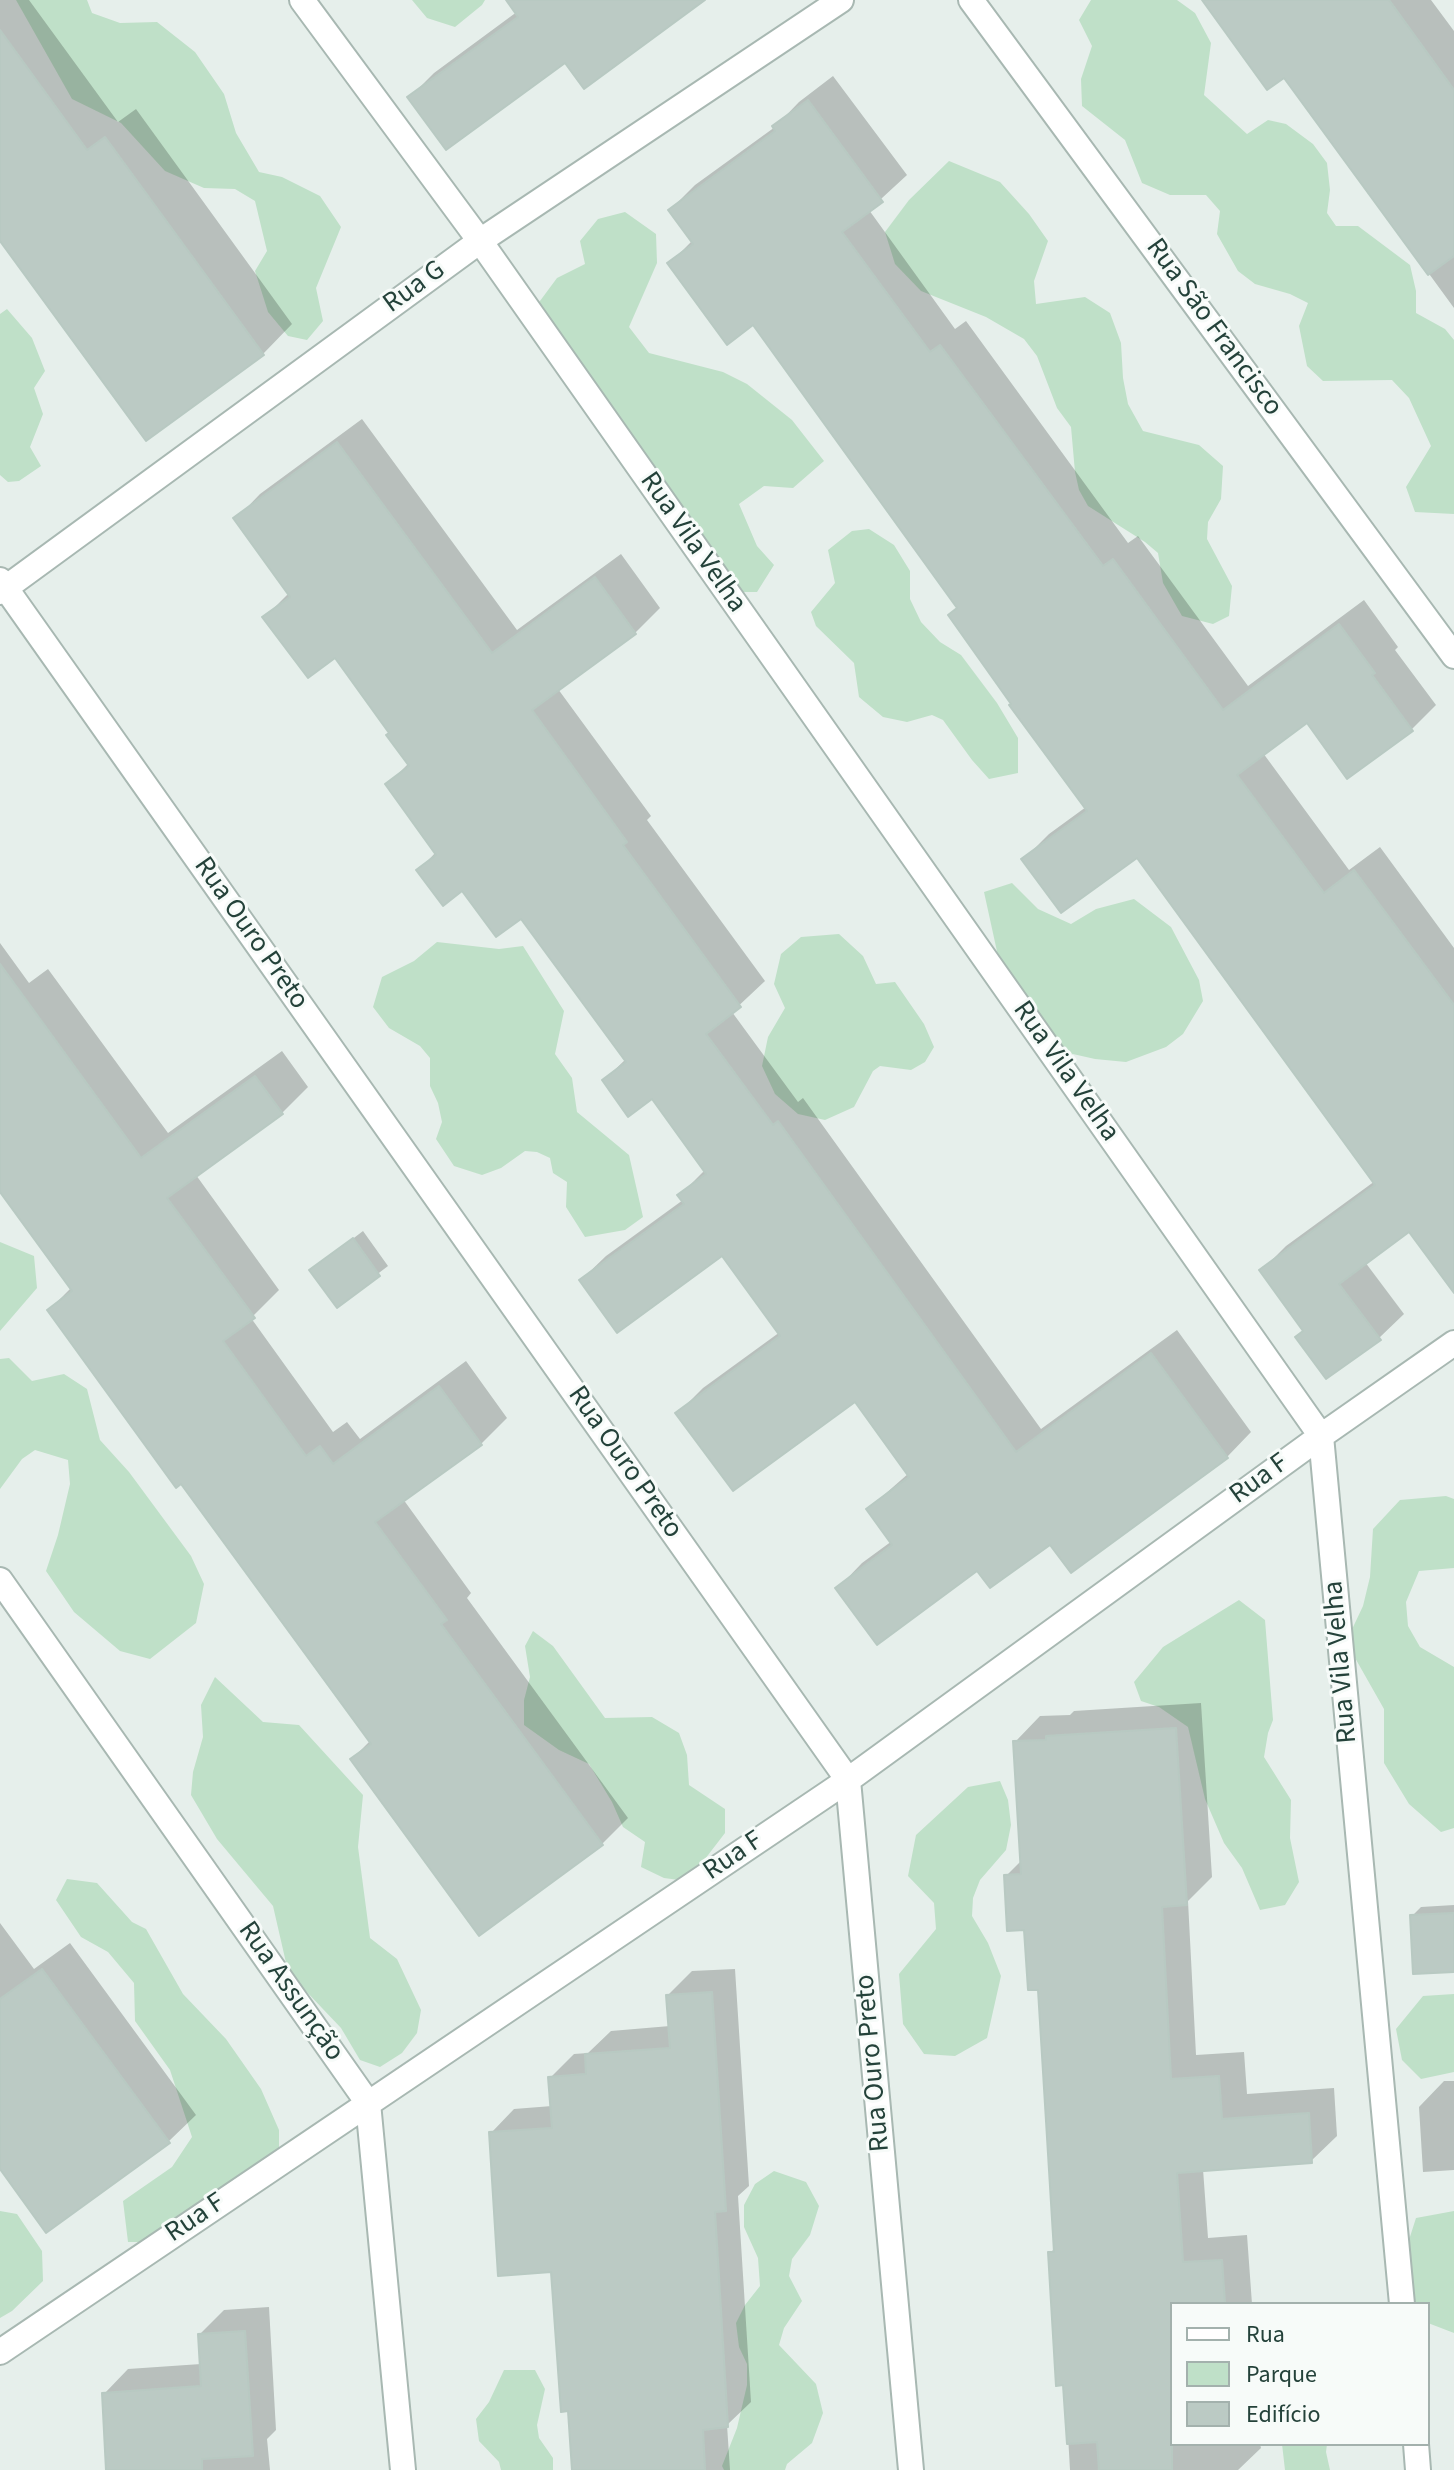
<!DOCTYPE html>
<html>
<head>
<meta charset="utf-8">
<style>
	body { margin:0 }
	#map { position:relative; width:1454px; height:2470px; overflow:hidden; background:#e6efeb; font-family:"Source Sans 3",sans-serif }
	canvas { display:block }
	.legend { position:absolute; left:1170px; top:2302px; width:260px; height:144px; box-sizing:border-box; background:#f7fbf9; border:2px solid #a3b1ad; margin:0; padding:10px 14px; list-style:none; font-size:24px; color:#24423a }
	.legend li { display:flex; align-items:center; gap:16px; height:40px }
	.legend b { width:40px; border:2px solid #a3b1ad }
</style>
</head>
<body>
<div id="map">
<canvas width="1454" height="2470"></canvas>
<ul class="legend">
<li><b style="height:10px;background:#fff"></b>Rua</li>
<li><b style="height:22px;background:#bfe0c8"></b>Parque</li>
<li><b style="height:22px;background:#bbcac4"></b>Edifício</li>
</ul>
</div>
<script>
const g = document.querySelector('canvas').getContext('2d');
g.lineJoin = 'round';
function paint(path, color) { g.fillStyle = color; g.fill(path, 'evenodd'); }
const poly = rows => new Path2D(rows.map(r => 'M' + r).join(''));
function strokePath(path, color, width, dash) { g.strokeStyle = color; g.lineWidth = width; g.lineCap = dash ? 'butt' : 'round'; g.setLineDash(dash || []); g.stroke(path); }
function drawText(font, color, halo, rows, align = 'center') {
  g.font = font + ' "Source Sans 3",sans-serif'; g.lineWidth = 6; g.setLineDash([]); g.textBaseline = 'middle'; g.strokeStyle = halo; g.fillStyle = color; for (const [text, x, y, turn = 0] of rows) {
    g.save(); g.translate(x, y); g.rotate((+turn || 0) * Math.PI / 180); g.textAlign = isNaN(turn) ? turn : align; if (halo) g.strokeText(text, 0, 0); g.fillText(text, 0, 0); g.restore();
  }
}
paint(poly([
	[16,0,87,0,92,13,120,23,157,22,195,52,224,94,236,133,259,172,282,177,320,196,341,227,316,288,323,321,307,340,288,336,268,312,255,271,267,251,255,201,235,189,204,188,165,171,121,123,72,99],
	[412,0,485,0,482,5,455,27,427,18],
	[1091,0,1177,0,1195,13,1211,43,1204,95,1247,134,1268,120,1286,124,1313,144,1327,163,1330,190,1327,213,1336,226,1358,226,1410,265,1416,291,1416,313,1445,329,1454,340,1454,514,1415,512,1406,487,1431,446,1409,398,1392,380,1323,381,1307,366,1299,326,1308,303,1290,294,1255,284,1238,271,1217,234,1220,211,1206,195,1170,195,1142,183,1125,140,1082,106,1081,79,1092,46,1079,20],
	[949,161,1000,182,1029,214,1048,241,1034,281,1036,304,1085,297,1110,313,1121,343,1123,378,1128,404,1143,431,1199,445,1223,466,1221,499,1208,522,1207,539,1232,586,1229,616,1213,624,1182,616,1163,583,1158,553,1145,542,1088,506,1079,490,1075,472,1071,427,1057,408,1037,356,1024,339,986,317,921,291,895,264,885,232,909,200],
	[625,212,656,234,657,263,629,327,649,353,723,372,747,384,792,420,824,461,793,488,764,486,739,504,757,546,774,565,757,592,736,592,537,305,557,278,585,264,580,241,598,219],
	[7,309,32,338,45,371,34,388,43,414,30,447,41,466,19,481,8,482,0,475,0,314],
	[869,529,894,545,910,571,910,599,921,622,940,642,961,655,997,703,1018,738,1018,773,989,779,972,760,943,720,932,715,907,722,883,717,859,697,854,663,816,626,811,612,835,583,828,550,852,531],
	[1012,883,1038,909,1071,924,1096,909,1134,899,1171,927,1199,980,1203,1001,1183,1034,1166,1047,1126,1062,1095,1059,1064,1052,1012,990,998,956,984,892],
	[839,934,863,956,876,984,895,982,924,1024,934,1047,925,1062,911,1070,880,1066,873,1071,854,1107,825,1120,798,1114,775,1094,762,1066,768,1037,785,1008,774,984,781,954,801,937],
	[437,942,499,949,523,946,564,1011,555,1054,572,1078,577,1112,629,1155,643,1217,625,1230,585,1237,566,1207,567,1182,553,1173,550,1158,537,1152,525,1151,501,1168,482,1175,454,1166,436,1139,442,1122,438,1103,430,1086,430,1058,420,1046,389,1028,373,1007,382,977,414,961],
	[0,1242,34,1256,37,1288,0,1331],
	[9,1358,32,1381,64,1374,87,1389,100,1440,129,1472,191,1556,204,1584,196,1623,150,1659,120,1651,74,1612,46,1571,58,1535,70,1484,68,1460,35,1450,22,1459,0,1489,0,1359],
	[1446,1496,1454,1499,1454,1568,1419,1571,1406,1602,1408,1626,1420,1647,1454,1667,1454,1828,1441,1832,1409,1804,1384,1763,1384,1709,1346,1642,1363,1606,1370,1577,1373,1529,1400,1500],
	[1239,1600,1265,1620,1273,1720,1268,1733,1264,1757,1291,1800,1290,1838,1299,1882,1285,1905,1260,1910,1242,1868,1224,1843,1205,1799,1188,1727,1159,1707,1141,1701,1134,1682,1163,1647],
	[533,1631,553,1646,605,1718,652,1717,679,1733,687,1755,689,1785,725,1809,725,1833,705,1859,679,1880,664,1878,641,1867,645,1842,623,1827,612,1802,589,1764,559,1750,524,1725,524,1700,530,1677,525,1646],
	[215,1677,263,1722,299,1725,363,1795,358,1847,370,1938,397,1959,421,2010,417,2033,402,2053,380,2067,360,2060,341,2028,303,1988,287,1967,273,1906,217,1839,191,1795,193,1772,203,1737,201,1705],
	[1000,1781,1008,1800,1011,1825,1006,1850,980,1880,973,1898,972,1916,988,1943,1001,1976,987,2038,955,2056,924,2054,903,2024,899,1974,936,1929,934,1903,908,1876,916,1835,968,1787],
	[67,1879,97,1883,132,1922,146,1929,183,1994,226,2039,261,2089,279,2130,279,2179,163,2242,128,2242,123,2201,172,2167,192,2137,170,2070,135,2021,134,1983,108,1952,81,1937,56,1900],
	[1454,1994,1454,2072,1421,2079,1402,2060,1396,2029,1423,1996],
	[774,2171,806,2182,819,2206,810,2235,792,2259,789,2276,802,2301,784,2328,779,2345,816,2384,823,2413,812,2443,787,2464,785,2470,724,2470,722,2466,737,2428,747,2385,747,2364,739,2347,736,2323,745,2305,760,2286,758,2258,744,2227,744,2205,755,2184],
	[0,2211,17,2214,42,2251,43,2281,12,2311,0,2318],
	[1454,2211,1454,2333,1428,2323,1428,2304,1412,2304,1408,2243,1416,2218],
	[504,2370,535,2370,545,2389,537,2425,539,2438,553,2458,553,2470,501,2470,499,2462,479,2441,476,2419,489,2402],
	[1282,2444,1327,2444,1326,2452,1330,2470,1285,2470]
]), '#bfe0c8');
paint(poly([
	[0,0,29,0,118,122,136,109,292,324,263,354,0,238],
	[533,0,702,0,566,61,410,97,434,73],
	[1205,0,1431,0,1454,31,1454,308,1284,75],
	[833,76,907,175,869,210,955,329,966,321,1128,543,1138,536,1248,686,1364,600,1398,647,1395,650,1436,705,1412,729,1308,720,1263,753,1349,870,1380,847,1454,948,1454,1248,1410,1229,1365,1262,1404,1314,1379,1338,1305,1330,1262,1270,1286,1246,1375,1181,1137,855,1024,859,1049,834,1086,807,1013,704,959,607,753,323,670,263,693,240,670,210,695,185,775,127,799,102],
	[362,419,517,630,621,554,660,608,635,633,558,689,651,816,647,820,765,981,732,1012,798,1102,803,1098,1041,1429,1177,1330,1251,1432,1227,1457,1050,1542,978,1568,838,1588,862,1563,892,1541,868,1509,909,1473,855,1399,678,1413,703,1388,780,1332,722,1253,581,1280,606,1256,683,1200,680,1195,706,1169,653,1096,604,1080,626,1059,522,916,419,870,436,852,387,785,409,763,391,732,335,655,265,617,289,593,236,519,260,494],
	[0,943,29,983,48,969,168,1133,282,1051,308,1087,282,1113,196,1175,279,1290,251,1318,333,1432,347,1422,360,1439,466,1361,507,1418,481,1444,403,1499,471,1593,467,1598,628,1818,602,1844,352,1759,371,1740,181,1481,49,1310,72,1287,0,1189],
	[363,1231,388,1266,337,1305,312,1270],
	[1201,1703,1212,1877,1188,1901,1196,2055,1244,2052,1247,2094,1334,2088,1337,2136,1311,2161,1203,2169,1208,2238,1247,2235,1252,2304,1172,2304,1172,2444,1260,2444,1261,2448,1238,2470,1070,2470,1065,2383,1050,2253,1056,2247,1039,1987,1026,1928,1006,1876,1022,1860,1015,1742,1040,1716,1070,1715,1074,1711],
	[1454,1905,1454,1970,1412,1916,1421,1907],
	[0,1923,34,1969,70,1943,196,2115,169,2141,47,2230,0,2166],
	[735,1969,749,2186,738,2196,751,2402,727,2425,730,2470,574,2470,570,2409,553,2271,491,2133,514,2109,552,2106,550,2078,574,2054,588,2053,611,2031,670,2026,668,1995,692,1971],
	[1444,2081,1454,2081,1454,2170,1423,2172,1419,2107],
	[269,2307,276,2430,267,2439,270,2470,108,2470,104,2394,128,2369,201,2364,200,2334,224,2310]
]), '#0003');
const building = poly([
	[506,0,705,0,584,89,565,63,446,150,407,97,518,17,506,0],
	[1202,0,1389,0,1454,90,1454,256,1428,275,1284,78,1267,90,1202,0],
	[0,30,87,150,105,137,264,355,146,441,0,241,0,30],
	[808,100,883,202,842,232,930,352,940,345,1103,566,1113,559,1223,710,1339,624,1375,673,1372,675,1413,731,1347,779,1307,723,1237,775,1324,893,1354,870,1454,1005,1454,1293,1409,1232,1339,1284,1381,1340,1326,1379,1295,1337,1303,1331,1259,1270,1375,1185,1137,858,1061,913,1021,859,1087,811,1009,705,1011,704,948,615,957,608,753,325,727,345,667,263,693,244,668,210,775,131,772,126,808,100],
	[337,442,492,653,595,577,636,634,532,710,627,842,623,845,741,1007,706,1034,773,1125,778,1121,1016,1452,1151,1353,1228,1458,1071,1573,1050,1545,990,1588,977,1571,877,1645,835,1588,892,1545,866,1509,909,1477,855,1402,733,1491,675,1413,780,1336,722,1256,617,1333,579,1280,684,1204,677,1195,706,1174,652,1099,628,1117,602,1080,626,1062,521,919,496,937,462,891,443,906,416,870,436,855,385,784,409,766,386,735,389,733,335,658,308,678,262,617,290,597,233,518,337,442],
	[0,964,141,1158,255,1076,283,1114,167,1198,255,1318,223,1341,306,1456,320,1446,333,1464,439,1386,482,1445,375,1522,447,1620,441,1624,603,1845,479,1936,350,1759,371,1744,181,1484,176,1488,47,1310,72,1291,0,1192,0,964],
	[353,1238,380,1276,337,1308,309,1270,353,1238],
	[1176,1728,1187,1905,1162,1907,1171,2079,1219,2076,1222,2119,1309,2113,1312,2163,1177,2173,1183,2262,1222,2260,1225,2304,1172,2304,1172,2470,1099,2470,1097,2442,1067,2444,1063,2385,1056,2386,1048,2252,1054,2252,1038,1990,1028,1990,1024,1930,1007,1931,1004,1875,1021,1874,1013,1741,1046,1740,1046,1736,1176,1728],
	[1454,1913,1454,1972,1413,1974,1410,1915,1454,1913],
	[42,1969,170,2143,46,2233,0,2169,0,1999,42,1969],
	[712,1992,726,2211,715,2212,728,2427,703,2430,705,2470,572,2470,568,2411,561,2412,551,2272,498,2276,489,2132,552,2128,548,2077,586,2074,585,2054,670,2048,666,1995,712,1992],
	[245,2331,253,2456,202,2459,202,2470,106,2470,102,2393,201,2386,198,2334,245,2331]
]);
paint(building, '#bbcac4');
strokePath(building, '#b8c9c2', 2);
const street = poly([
	[302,0,480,241,1321,1436,1402,2304],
	[971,0,1454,656],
	[0,580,848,1780,911,2470],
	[0,592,480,241,841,0],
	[0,1580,368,2103,403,2470],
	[0,2352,848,1780,1321,1436,1454,1343],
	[1416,2444,1418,2470]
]);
strokePath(street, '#a8b8b2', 28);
strokePath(street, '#fff', 24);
drawText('28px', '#24423a', '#f7fbf9', [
	["Rua G",415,288,-36],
	["Rua São Francisco",1213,328,54],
	["Rua Vila Velha",692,543,55],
	["Rua Ouro Preto",250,934,55],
	["Rua Vila Velha",1065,1072,55],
	["Rua Ouro Preto",624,1463,55],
	["Rua F",1260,1480,-36],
	["Rua Vila Velha",1342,1662,-95],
	["Rua F",734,1857,-34],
	["Rua Assunção",290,1992,55],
	["Rua Ouro Preto",874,2063,-95],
	["Rua F",196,2219,-34]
]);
</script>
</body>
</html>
